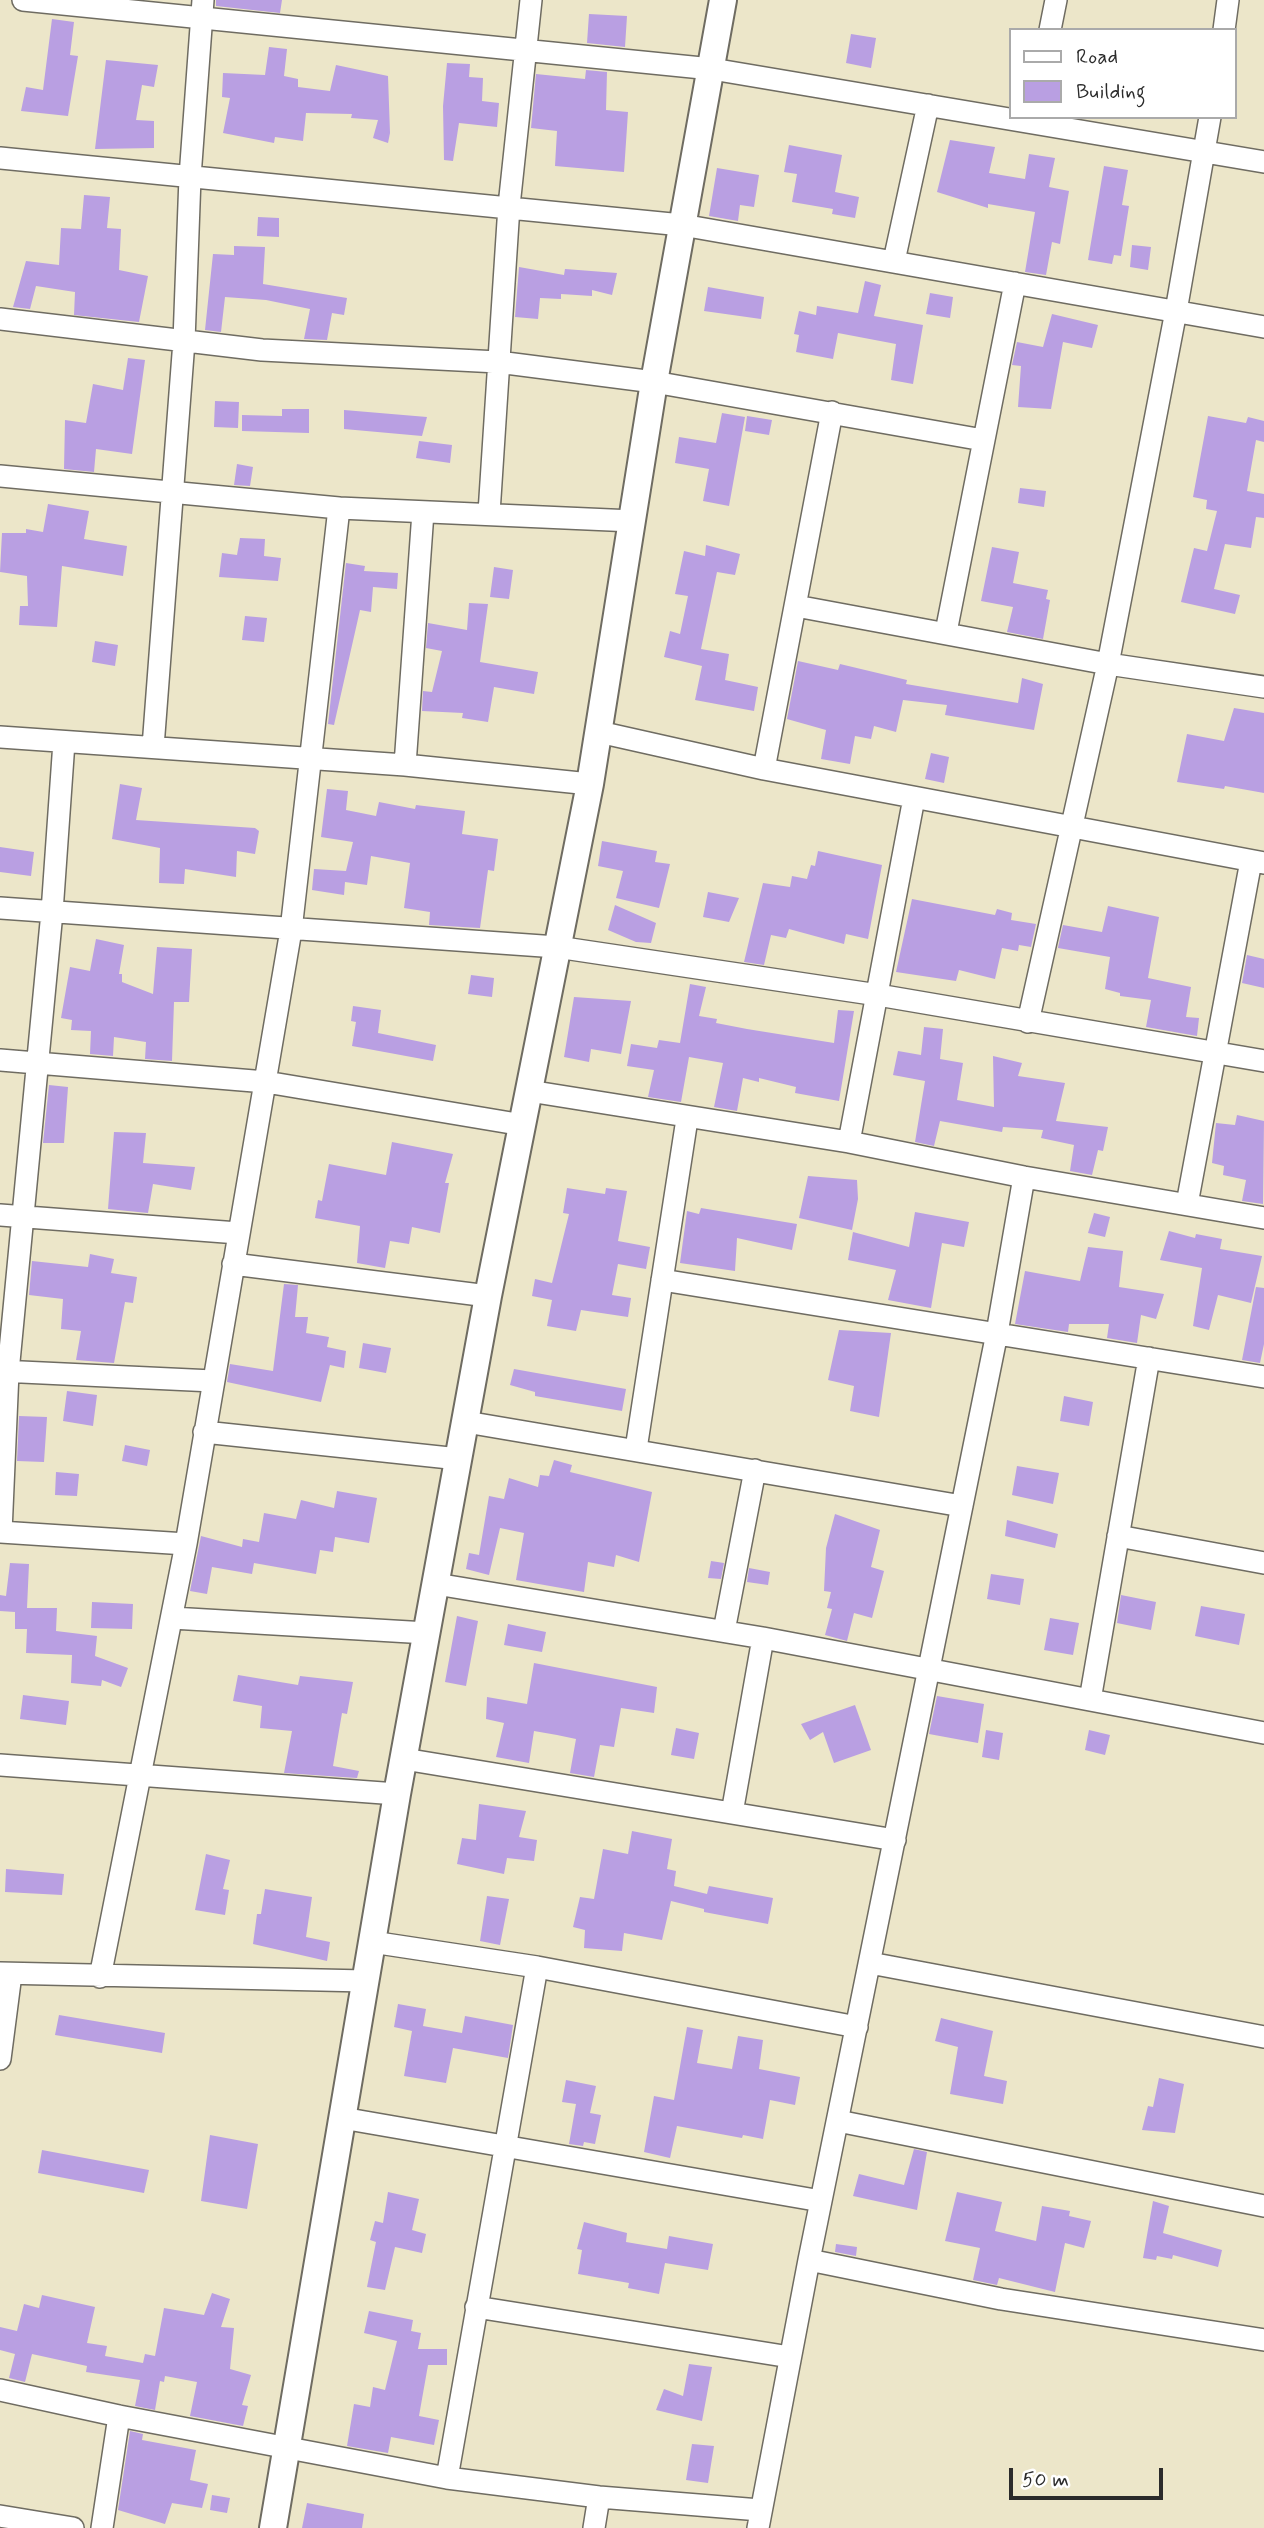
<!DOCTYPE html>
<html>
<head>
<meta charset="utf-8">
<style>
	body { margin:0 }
	#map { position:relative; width:1264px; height:2528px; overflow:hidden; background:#ece6c9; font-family:Mynerve,sans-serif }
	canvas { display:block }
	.legend { position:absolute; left:1009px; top:28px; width:228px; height:91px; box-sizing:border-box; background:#fff; border:2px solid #aaa; margin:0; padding:9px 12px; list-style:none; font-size:21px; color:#2b2b2b }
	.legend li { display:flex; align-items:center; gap:14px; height:35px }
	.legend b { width:35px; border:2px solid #aaa }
	.scale { position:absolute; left:1009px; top:2468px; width:154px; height:32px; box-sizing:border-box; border:4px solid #2b2b2b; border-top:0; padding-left:9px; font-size:21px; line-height:24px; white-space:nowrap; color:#2b2b2b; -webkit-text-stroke:5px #fff; paint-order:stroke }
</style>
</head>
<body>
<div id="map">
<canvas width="1264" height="2528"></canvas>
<ul class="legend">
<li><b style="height:9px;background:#fff"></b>Road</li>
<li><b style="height:19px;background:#b99fe2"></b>Building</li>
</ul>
<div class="scale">50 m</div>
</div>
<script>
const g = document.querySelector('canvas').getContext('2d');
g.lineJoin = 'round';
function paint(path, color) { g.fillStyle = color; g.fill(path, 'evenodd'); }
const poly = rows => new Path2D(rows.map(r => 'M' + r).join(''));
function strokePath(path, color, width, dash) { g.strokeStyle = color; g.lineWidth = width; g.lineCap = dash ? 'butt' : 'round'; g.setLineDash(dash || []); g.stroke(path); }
paint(poly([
	[216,0,282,0,280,13,216,6],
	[589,14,627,16,625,47,587,43],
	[52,19,74,22,70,55,78,56,68,116,21,111,26,87,43,90],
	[851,34,876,38,871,68,846,63],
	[269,47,287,49,284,76,298,79,298,87,330,91,336,65,388,76,390,133,388,143,373,138,378,120,351,118,352,114,306,113,303,141,275,137,274,143,223,133,230,98,222,97,223,73,265,75],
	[106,60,158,65,154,87,142,85,136,120,154,121,154,148,95,149],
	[447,63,470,64,469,77,483,78,482,101,499,103,497,127,459,123,453,161,444,160,443,106],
	[586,70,607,72,606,110,628,112,624,172,555,166,557,131,531,128,536,74,585,79],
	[950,140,995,147,989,173,1025,179,1029,154,1055,158,1049,187,1069,191,1060,244,1052,242,1046,275,1025,272,1035,212,988,204,988,208,937,192],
	[789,145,842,155,835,192,859,197,855,218,832,214,833,209,792,202,797,174,784,172],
	[1104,166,1128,170,1122,205,1129,206,1121,256,1114,255,1112,264,1088,260],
	[717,168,759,175,754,207,740,205,738,221,709,216],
	[84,195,110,197,107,228,121,229,119,270,148,276,139,322,74,315,75,292,36,286,30,309,13,307,26,261,59,265,61,228,81,229],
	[258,217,279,218,279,237,257,236],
	[1132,245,1151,247,1148,270,1130,267],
	[234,246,265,247,263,284,347,298,344,315,332,313,327,340,304,339,310,309,266,300,225,297,221,332,205,330,213,254,234,255],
	[519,267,564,275,565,269,617,273,612,295,592,290,592,296,561,294,561,299,540,298,538,319,515,317],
	[865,281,881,285,874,316,923,325,913,384,891,380,896,344,838,333,833,359,796,352,799,335,794,334,799,311,816,315,817,306,858,313],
	[708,287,764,297,761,319,704,311],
	[930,293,953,297,950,318,926,314],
	[1052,314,1098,325,1092,348,1063,342,1051,409,1018,407,1021,366,1012,365,1017,342,1043,347],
	[128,358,145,360,132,454,96,449,94,472,64,469,65,420,86,423,93,384,123,390],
	[215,401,239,402,238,428,214,427],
	[282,409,309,409,309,433,242,431,242,415,282,416],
	[344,410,427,417,422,436,344,429],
	[722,413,745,417,729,506,703,501,709,469,675,463,679,437,716,443],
	[747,416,772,420,769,435,745,431],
	[1208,416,1246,423,1248,417,1264,421,1264,442,1256,440,1247,491,1264,494,1264,518,1256,517,1251,548,1225,544,1214,589,1240,595,1235,614,1181,602,1194,548,1207,551,1217,511,1206,509,1207,500,1193,497],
	[419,441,452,445,450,463,416,458],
	[237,464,253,467,250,486,234,485],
	[1020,488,1046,491,1044,507,1018,503],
	[48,504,89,511,84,539,127,546,123,576,62,566,57,627,19,625,20,606,28,606,27,576,0,572,2,533,26,533,26,529,43,532],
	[240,538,265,539,264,556,281,558,278,581,219,577,222,553,237,555],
	[706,545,740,554,735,575,717,572,701,649,729,654,725,680,758,687,754,711,695,700,702,666,664,657,670,631,680,634,688,596,675,594,684,551,705,556],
	[992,547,1019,552,1013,583,1048,590,1046,599,1050,600,1043,639,1007,632,1013,607,981,601],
	[346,563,365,566,364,571,398,573,397,589,373,587,371,612,360,610,334,725,328,724],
	[494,567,513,570,509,599,490,597],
	[469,603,488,604,480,662,538,672,534,694,494,687,488,722,462,718,463,713,422,711,423,691,432,692,442,651,426,648,428,623,467,630],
	[245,616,267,618,264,642,242,640],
	[95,641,118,645,115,666,92,662],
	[798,661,838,670,840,664,907,680,906,684,1018,703,1022,678,1043,684,1034,730,945,715,947,705,903,700,896,732,874,726,871,739,855,736,850,764,821,759,826,730,787,719],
	[1234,708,1264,713,1264,793,1225,786,1224,789,1177,782,1187,734,1224,741],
	[931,753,949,757,944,783,925,779],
	[120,784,142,788,136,820,255,828,259,831,255,854,237,851,236,877,185,869,184,884,159,883,160,848,112,839],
	[327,789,348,791,346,810,376,816,379,802,415,809,416,805,465,811,462,834,498,839,494,871,488,870,480,928,429,925,430,912,404,908,410,863,371,856,367,885,345,882,344,895,312,890,314,869,346,871,353,842,321,837],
	[602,841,657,851,655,862,670,864,659,908,616,898,623,871,598,866],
	[0,847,34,852,31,876,0,872],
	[818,851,882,865,868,939,846,934,844,944,789,929,786,938,771,935,764,965,744,962,763,883,790,887,792,876,807,879,811,865,815,866],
	[708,892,739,898,729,922,703,917],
	[912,899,995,915,997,909,1012,913,1011,920,1036,924,1031,947,1019,945,1018,951,1002,948,995,979,959,970,956,981,896,972],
	[615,905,656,923,651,943,636,942,608,930],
	[1108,906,1159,917,1148,978,1191,987,1186,1017,1199,1018,1197,1036,1146,1027,1151,1000,1120,996,1120,993,1105,989,1110,957,1058,948,1057,952,1063,925,1102,932],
	[96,939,124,945,119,974,122,974,122,982,153,994,157,947,192,949,189,1002,174,1002,172,1061,145,1059,146,1042,114,1037,113,1056,90,1054,91,1031,71,1030,72,1020,61,1018,70,967,90,971],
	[1247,955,1264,959,1264,988,1242,983],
	[471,975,494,978,492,997,468,994],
	[690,984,706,987,699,1016,717,1019,716,1023,747,1029,834,1043,838,1010,854,1011,839,1101,795,1093,796,1087,759,1078,759,1082,743,1078,737,1111,714,1107,723,1063,689,1057,681,1102,648,1097,654,1070,627,1066,631,1044,657,1048,659,1040,680,1043],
	[574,997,631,1001,621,1054,591,1049,589,1062,564,1057],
	[353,1006,381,1010,378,1033,436,1045,433,1061,352,1046,356,1022,351,1021],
	[924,1027,943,1029,940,1059,963,1063,957,1100,994,1107,993,1056,1022,1063,1018,1076,1065,1083,1056,1121,1108,1127,1103,1151,1098,1150,1092,1175,1070,1171,1074,1145,1041,1138,1043,1130,1003,1127,1002,1132,940,1121,934,1146,915,1142,925,1081,893,1075,898,1051,921,1055],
	[49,1085,68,1087,64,1143,43,1143],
	[1237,1115,1264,1121,1263,1204,1242,1201,1246,1180,1223,1175,1224,1166,1212,1163,1216,1123,1235,1125],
	[114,1132,146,1133,143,1163,195,1167,191,1190,153,1184,148,1213,108,1209],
	[392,1142,453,1154,445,1183,449,1183,440,1233,412,1227,409,1244,390,1241,385,1268,357,1263,360,1226,315,1218,318,1200,322,1201,329,1164,386,1175],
	[808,1176,857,1180,858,1199,852,1230,799,1218],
	[567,1188,605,1194,606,1188,627,1191,618,1241,650,1247,646,1269,618,1264,612,1295,631,1298,628,1317,581,1310,576,1331,547,1326,552,1300,532,1296,535,1279,552,1283,569,1214,563,1213],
	[701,1208,797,1224,792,1250,737,1238,735,1271,680,1263,687,1211,699,1214],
	[915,1212,969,1222,964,1247,942,1243,931,1308,888,1300,896,1270,848,1260,853,1232,909,1247],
	[1094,1213,1110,1217,1105,1237,1088,1233],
	[1169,1231,1195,1238,1196,1234,1222,1239,1220,1249,1262,1256,1251,1303,1218,1295,1209,1330,1193,1326,1202,1268,1160,1260],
	[1088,1247,1123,1251,1119,1287,1164,1294,1156,1319,1141,1315,1137,1343,1107,1338,1109,1324,1069,1324,1068,1332,1015,1324,1025,1271,1080,1281],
	[90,1254,114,1259,111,1273,137,1277,133,1303,125,1302,114,1363,76,1360,81,1331,61,1329,63,1299,29,1295,32,1261,88,1267],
	[284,1284,298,1285,295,1317,308,1317,306,1333,329,1337,327,1347,346,1351,344,1368,330,1365,321,1402,227,1382,230,1364,273,1371],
	[1256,1287,1264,1288,1264,1344,1260,1363,1242,1360],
	[839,1330,891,1333,879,1417,850,1411,854,1386,828,1380],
	[363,1343,391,1348,386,1373,359,1368],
	[514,1369,626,1389,622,1411,535,1396,535,1392,510,1385],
	[67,1391,97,1395,93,1426,63,1421],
	[1064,1396,1093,1402,1089,1426,1060,1421],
	[19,1416,47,1417,44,1462,17,1461],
	[125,1445,150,1450,147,1466,122,1461],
	[554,1460,572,1465,570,1472,652,1492,639,1562,616,1555,614,1567,588,1562,584,1592,516,1580,524,1533,500,1528,489,1575,466,1569,469,1553,479,1555,489,1496,504,1499,509,1478,538,1487,540,1475,549,1476],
	[1017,1466,1059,1473,1053,1504,1012,1495],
	[56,1472,79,1474,77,1496,55,1495],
	[337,1491,377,1498,369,1543,335,1537,333,1552,320,1550,316,1574,254,1563,252,1574,212,1567,207,1594,190,1591,201,1536,242,1547,243,1539,259,1542,264,1513,296,1519,301,1500,334,1508],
	[835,1514,880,1530,871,1567,884,1571,872,1618,854,1613,847,1641,825,1635,832,1609,827,1608,831,1592,824,1591,826,1548],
	[1007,1520,1058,1534,1055,1548,1005,1536],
	[711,1561,724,1563,721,1579,708,1578],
	[10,1563,29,1564,27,1608,57,1608,56,1631,97,1636,95,1656,128,1668,121,1687,102,1680,101,1686,71,1683,72,1655,26,1653,27,1629,15,1629,15,1612,0,1611,0,1595,6,1596],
	[749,1568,770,1572,768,1585,747,1582],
	[991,1574,1024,1579,1020,1605,987,1599],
	[1121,1595,1156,1602,1151,1630,1117,1623],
	[92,1602,133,1604,132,1629,91,1628],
	[1201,1606,1245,1614,1239,1645,1195,1636],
	[457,1616,478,1621,466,1686,445,1682],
	[1050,1618,1079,1623,1073,1655,1044,1650],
	[508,1624,546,1632,542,1652,504,1645],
	[534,1663,657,1687,654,1713,621,1708,614,1747,600,1745,594,1777,570,1773,576,1739,557,1735,534,1731,529,1763,496,1757,504,1723,486,1719,487,1697,527,1704],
	[238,1675,298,1685,300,1676,353,1682,347,1714,342,1713,333,1766,359,1771,357,1778,284,1773,292,1731,260,1728,262,1706,233,1701],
	[23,1695,69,1701,66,1725,20,1719],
	[937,1696,984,1704,978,1743,929,1734],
	[855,1705,871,1750,834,1763,823,1732,810,1740,801,1724],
	[676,1728,699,1733,694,1759,671,1755],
	[986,1730,1003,1733,999,1760,982,1757],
	[1089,1730,1110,1735,1105,1755,1085,1750],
	[479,1804,526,1811,519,1837,537,1840,534,1861,507,1858,504,1874,457,1864,462,1838,476,1840],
	[632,1831,672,1839,667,1869,676,1871,674,1886,707,1894,709,1886,773,1898,768,1924,704,1912,704,1909,671,1901,662,1940,624,1933,622,1951,584,1948,585,1930,573,1927,580,1897,594,1899,603,1849,628,1854],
	[206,1854,230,1860,223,1889,229,1890,225,1915,195,1910],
	[6,1869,64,1874,62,1895,5,1892],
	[265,1889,312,1897,306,1937,330,1942,327,1961,253,1944,257,1914,261,1914],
	[487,1896,509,1899,500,1945,480,1941],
	[398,2004,426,2009,423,2026,462,2033,465,2016,513,2025,508,2058,453,2048,446,2083,404,2076,412,2031,394,2027],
	[59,2015,165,2033,162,2053,55,2035],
	[941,2018,993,2031,984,2076,1007,2081,1003,2104,950,2094,958,2047,935,2041],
	[687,2027,703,2030,697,2063,732,2069,738,2036,763,2040,759,2069,800,2077,795,2105,770,2100,763,2139,743,2135,742,2138,677,2126,670,2158,644,2152,654,2096,674,2100],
	[1159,2078,1184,2084,1175,2133,1142,2130,1148,2106,1153,2107],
	[566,2080,596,2086,590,2113,601,2115,595,2144,584,2142,583,2146,569,2144,576,2104,562,2102],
	[210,2135,258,2144,247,2209,201,2201],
	[914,2149,927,2152,917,2210,853,2196,859,2174,904,2185],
	[42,2150,149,2170,144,2193,38,2173],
	[388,2192,419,2199,412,2230,426,2234,422,2253,395,2247,385,2290,367,2287,376,2242,370,2240,375,2221,383,2223],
	[957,2192,1002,2202,995,2231,1036,2241,1042,2206,1070,2211,1069,2216,1091,2221,1084,2248,1065,2243,1055,2292,999,2278,997,2285,973,2280,980,2248,945,2241],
	[1153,2201,1169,2206,1163,2233,1222,2250,1218,2267,1173,2255,1172,2259,1157,2256,1156,2260,1143,2258],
	[584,2222,627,2233,626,2242,667,2249,669,2236,713,2244,708,2270,665,2263,659,2294,628,2288,629,2283,578,2274,582,2250,577,2249],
	[836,2244,857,2247,856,2256,835,2252],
	[212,2293,230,2299,221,2327,234,2328,230,2369,251,2375,242,2405,248,2406,243,2426,190,2416,197,2382,165,2376,164,2382,160,2381,155,2410,135,2406,140,2380,86,2372,87,2366,32,2354,25,2382,9,2378,15,2354,0,2350,0,2327,17,2331,24,2304,39,2308,42,2295,95,2307,87,2343,107,2346,105,2356,143,2363,145,2354,155,2356,164,2308,204,2315],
	[369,2311,413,2320,411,2331,421,2333,418,2349,447,2349,447,2365,428,2365,419,2416,439,2420,434,2445,391,2437,388,2453,347,2446,354,2404,370,2407,373,2387,385,2390,397,2341,364,2333],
	[689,2364,712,2367,702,2421,656,2410,664,2389,683,2396],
	[130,2431,143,2434,142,2440,196,2450,190,2480,208,2484,202,2508,172,2503,165,2524,118,2510],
	[692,2444,714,2446,708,2483,686,2480],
	[212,2495,230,2498,227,2513,210,2510],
	[307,2503,364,2514,362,2528,302,2528]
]), '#b99fe2');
const minor = poly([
	[23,0,712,69,1264,162],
	[1050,30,1056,0],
	[1224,30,1228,0],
	[0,158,682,225,1264,327],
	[894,261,928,105],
	[0,319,262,350,498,362,654,382,983,440],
	[0,476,339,508,633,521],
	[489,513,509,206,531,0],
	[796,606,1108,664,1264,687],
	[946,632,1015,283],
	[599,732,764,769,1264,863],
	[0,737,405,765,590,784],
	[153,747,184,341,190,177,203,0],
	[405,765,423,512],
	[764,769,832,412],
	[0,908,557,947,878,995,1264,1061],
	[1028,1022,1108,664,1176,311,1210,117],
	[0,1060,266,1082,523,1125],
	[529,1091,849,1142,1024,1177,1264,1218],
	[849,1142,914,798],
	[1187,1204,1251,861],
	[0,1215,238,1233],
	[233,1264,488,1296],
	[662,1280,1264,1377],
	[0,1371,213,1381],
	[466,1422,962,1506],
	[204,1432,459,1459],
	[636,1449,687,1119],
	[0,1532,186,1544],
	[1,1532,8,1372,52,912,64,742],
	[1118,1536,1264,1563],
	[436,1584,763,1638,1264,1733],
	[172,1618,427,1633],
	[724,1631,755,1470],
	[1090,1700,1149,1358],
	[404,1759,895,1840],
	[0,1765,397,1794],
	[732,1813,763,1638],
	[372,1942,537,1967,857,2027],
	[870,1963,1264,2037],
	[0,1973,366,1981],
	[100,1977,186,1544,291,930,339,508],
	[0,2059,11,1974],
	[342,2118,821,2201],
	[838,2121,1264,2206],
	[809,2260,1001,2299,1264,2340],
	[476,2307,790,2357],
	[0,2390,119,2416,447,2478,599,2497,760,2510],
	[447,2478,537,1967],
	[0,2516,73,2528],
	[102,2528,119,2416],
	[594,2528,599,2497],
	[758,2528,809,2260,997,1333,1024,1177]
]);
const tertiary = poly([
	[273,2528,397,1794,488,1296,590,784,654,382,723,0]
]);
strokePath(minor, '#6f6c62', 24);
strokePath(tertiary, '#6f6c62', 30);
strokePath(minor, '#fff', 21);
strokePath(tertiary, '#fff', 26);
</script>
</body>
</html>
